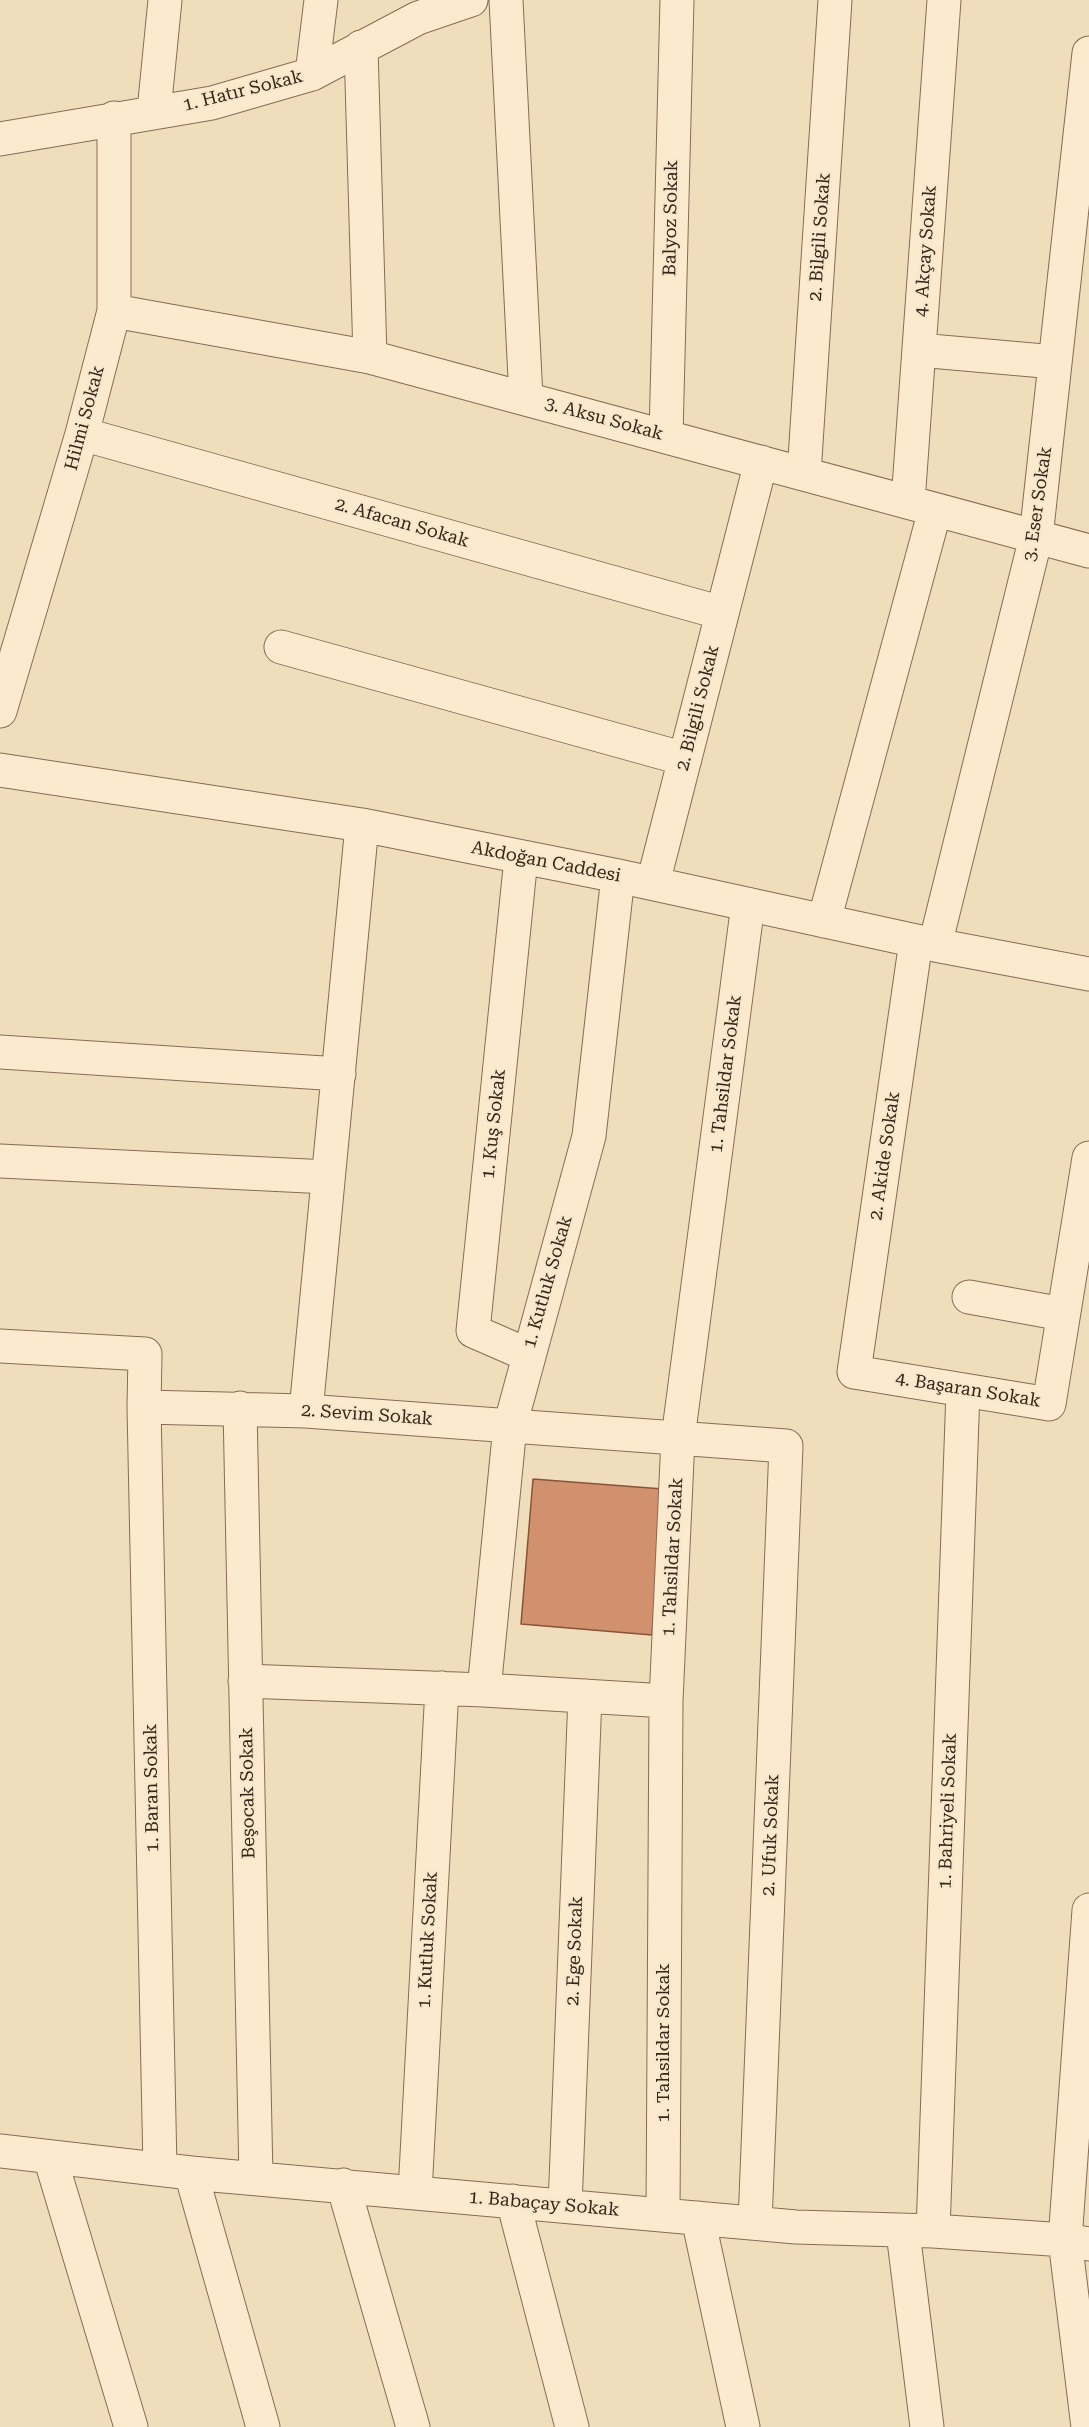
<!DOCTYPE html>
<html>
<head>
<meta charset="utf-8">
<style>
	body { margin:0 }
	canvas { display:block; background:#f0ddbb }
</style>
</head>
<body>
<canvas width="1089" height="2427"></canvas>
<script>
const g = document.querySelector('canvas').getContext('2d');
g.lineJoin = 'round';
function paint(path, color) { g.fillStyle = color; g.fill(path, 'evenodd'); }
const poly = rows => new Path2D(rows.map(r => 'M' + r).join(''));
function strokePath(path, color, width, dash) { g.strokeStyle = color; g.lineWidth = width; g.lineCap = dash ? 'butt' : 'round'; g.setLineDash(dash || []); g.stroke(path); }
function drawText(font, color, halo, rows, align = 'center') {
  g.font = font + ' "Roboto Serif",serif'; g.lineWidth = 4.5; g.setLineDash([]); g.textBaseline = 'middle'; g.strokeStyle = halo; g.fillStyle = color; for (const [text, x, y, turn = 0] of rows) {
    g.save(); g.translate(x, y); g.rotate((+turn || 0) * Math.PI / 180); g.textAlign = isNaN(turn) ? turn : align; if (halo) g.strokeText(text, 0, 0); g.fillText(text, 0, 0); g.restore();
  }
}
const building = poly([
	[533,1479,663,1489,652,1635,521,1624,533,1479]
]);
paint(building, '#d1906e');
strokePath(building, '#895338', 1.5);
const minor = poly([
	[506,0,526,398],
	[361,47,370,357],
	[312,74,321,0],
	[154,111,165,0],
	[0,139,212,103,312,74,418,18,471,0],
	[114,311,370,357,1089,551],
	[919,350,1055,362],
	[82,434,722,613],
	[666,436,677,0],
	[804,474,835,0],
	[908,502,944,0],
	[281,647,685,759],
	[0,711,82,434,114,311,114,118],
	[0,770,362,825,618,876,935,945,1089,974],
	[521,858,473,1331,528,1355],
	[653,883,761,462],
	[824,921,935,510],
	[916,941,854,1372,1049,1404,1089,1158],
	[935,945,1036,537,1089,53],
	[0,1052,339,1074],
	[0,1161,328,1177],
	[969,1297,1063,1314],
	[0,1346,145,1354,144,1407,306,1411,786,1446,755,2223],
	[144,1407,160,2168],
	[240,1408,256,2178],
	[306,1411,362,825],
	[245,1681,484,1690,666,1701],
	[484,1690,510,1426,589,1136,618,876],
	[0,2151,191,2173,796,2227,933,2231,1065,2240,1089,2244],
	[50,2157,131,2427],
	[191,2173,263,2427],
	[343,2185,413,2427],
	[415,2192,442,1688],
	[513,2201,572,2427],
	[565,2206,585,1696],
	[663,2214,666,1701,678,1438,748,904],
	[698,2218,743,2427],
	[933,2231,963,1391],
	[903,2232,927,2427],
	[1088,2427,1065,2240,1089,1910]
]);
strokePath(minor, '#886c54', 35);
strokePath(minor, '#fbeace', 33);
drawText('18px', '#36261a', '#f7e7cb', [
	["1. Hatır Sokak",243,91,-14],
	["Balyoz Sokak",671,218,-89],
	["2. Bilgili Sokak",820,237,-86],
	["4. Akçay Sokak",926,251,-86],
	["Hilmi Sokak",85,418,-75],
	["3. Aksu Sokak",604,419,15],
	["3. Eser Sokak",1038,504,-82],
	["2. Afacan Sokak",402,523,16],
	["2. Bilgili Sokak",698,708,-76],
	["Akdoğan Caddesi",546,862,11],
	["1. Tahsildar Sokak",726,1074,-83],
	["1. Kuş Sokak",494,1124,-84],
	["2. Akide Sokak",885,1156,-82],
	["1. Kutluk Sokak",548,1282,-74],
	["4. Başaran Sokak",968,1390,9],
	["2. Sevim Sokak",367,1415,4],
	["1. Tahsildar Sokak",673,1557,-87],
	["1. Baran Sokak",152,1788,-91],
	["Beşocak Sokak",248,1793,-91],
	["1. Bahriyeli Sokak",948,1811,-88],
	["2. Ufuk Sokak",771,1835,-88],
	["1. Kutluk Sokak",428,1940,-87],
	["2. Ege Sokak",575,1951,-88],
	["1. Tahsildar Sokak",664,2043,-90],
	["1. Babaçay Sokak",544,2204,5]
]);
</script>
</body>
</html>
